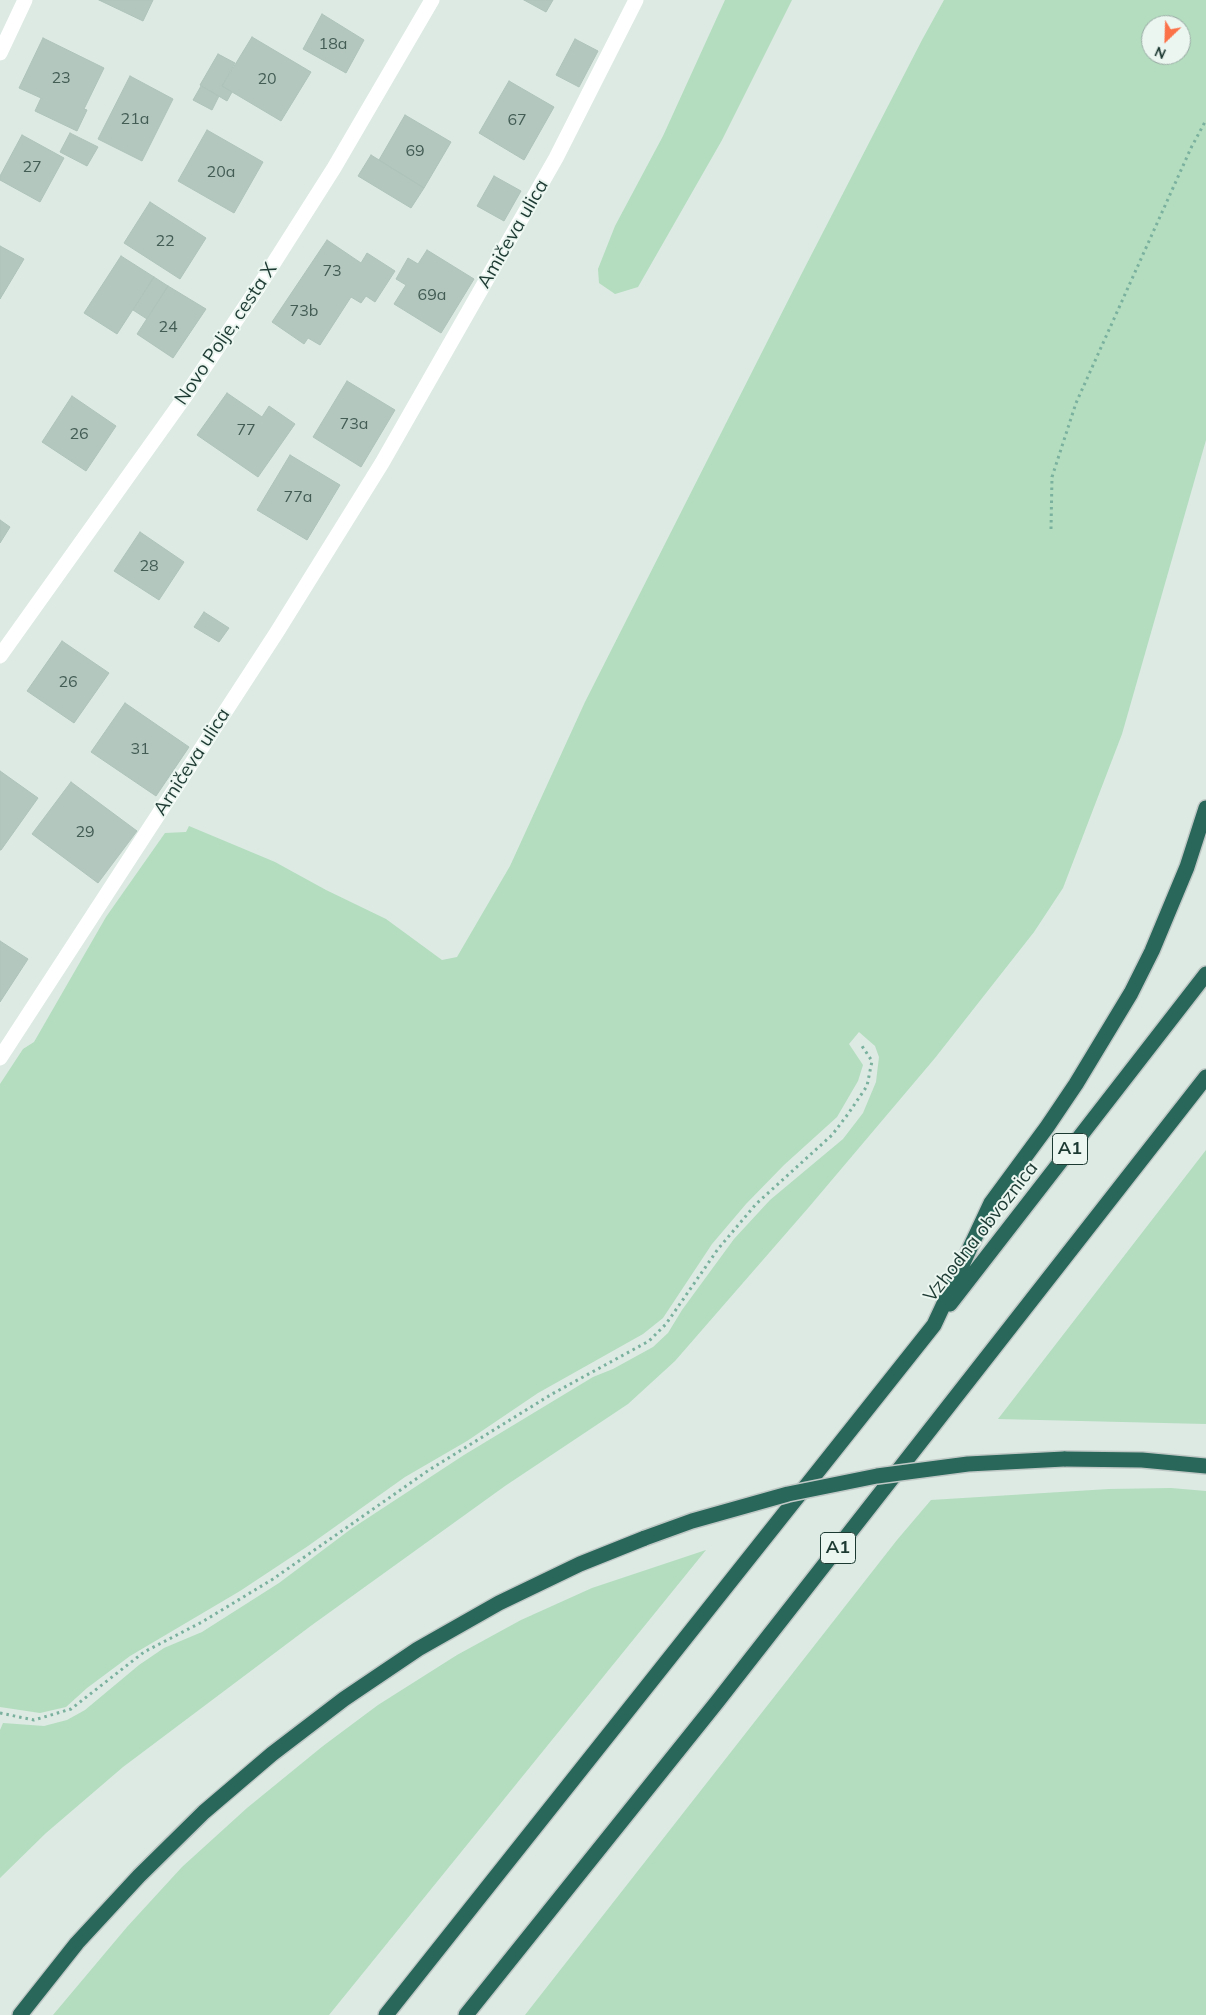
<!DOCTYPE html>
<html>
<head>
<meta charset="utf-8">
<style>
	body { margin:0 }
	#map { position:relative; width:1206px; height:2015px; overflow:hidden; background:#dceae3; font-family:Mulish,sans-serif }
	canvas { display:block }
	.north { position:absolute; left:1141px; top:15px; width:50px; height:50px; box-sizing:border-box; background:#ecf6f1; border:1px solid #99aba5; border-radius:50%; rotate:204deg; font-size:14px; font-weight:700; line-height:20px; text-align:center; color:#1d3a32 }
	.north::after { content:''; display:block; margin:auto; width:18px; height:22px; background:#fb7248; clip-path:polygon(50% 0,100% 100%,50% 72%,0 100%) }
</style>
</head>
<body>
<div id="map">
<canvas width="1206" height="2015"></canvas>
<div class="north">N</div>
</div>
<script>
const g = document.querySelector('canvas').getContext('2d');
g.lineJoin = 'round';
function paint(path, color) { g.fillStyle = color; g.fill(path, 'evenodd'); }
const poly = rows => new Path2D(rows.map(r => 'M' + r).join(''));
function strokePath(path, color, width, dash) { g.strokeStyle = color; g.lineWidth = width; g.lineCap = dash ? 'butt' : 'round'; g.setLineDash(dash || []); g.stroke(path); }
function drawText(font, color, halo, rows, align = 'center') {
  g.font = font + ' Mulish,sans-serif'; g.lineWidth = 4; g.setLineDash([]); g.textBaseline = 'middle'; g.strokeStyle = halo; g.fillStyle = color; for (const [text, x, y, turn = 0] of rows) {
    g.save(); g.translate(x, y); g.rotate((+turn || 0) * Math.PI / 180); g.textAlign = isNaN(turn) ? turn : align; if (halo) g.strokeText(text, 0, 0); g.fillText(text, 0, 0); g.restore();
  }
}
paint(poly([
	[725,0,792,0,722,140,638,287,615,294,599,283,598,269,615,226,663,136],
	[944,0,1206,0,1206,440,1122,734,1063,888,1034,932,935,1058,809,1207,675,1361,628,1404,505,1486,312,1625,123,1767,46,1833,0,1878,0,1730,3,1723,44,1726,67,1720,85,1710,139,1665,164,1648,202,1632,279,1583,351,1529,464,1455,593,1377,613,1369,653,1347,668,1333,682,1310,734,1239,770,1200,843,1139,863,1113,876,1082,879,1057,875,1046,859,1032,849,1044,863,1065,858,1081,837,1117,784,1165,746,1204,712,1244,663,1318,643,1334,538,1393,467,1441,405,1477,308,1546,240,1591,130,1656,87,1688,66,1707,40,1713,0,1707,0,1084,23,1049,34,1042,106,917,165,833,186,832,189,826,275,862,326,890,386,919,442,960,457,957,510,866,585,702,802,273,922,40],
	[1151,25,1181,25,1181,55,1151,55],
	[1206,1150,1206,1424,998,1419],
	[1171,1488,1206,1491,1206,2015,525,2015,897,1540,931,1500,1109,1489],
	[706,1550,329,2015,53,2015,127,1927,182,1867,247,1808,323,1746,378,1705,457,1655,521,1620,592,1588]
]), '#b3ddbe');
const building = poly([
	[99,0,153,0,143,21,99,0],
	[524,0,553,0,546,12,524,0],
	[322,14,364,40,346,73,303,49,322,14],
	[252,37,311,72,281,121,222,86,252,37],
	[43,38,104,68,84,109,87,110,77,131,35,111,41,98,19,88,43,38],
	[575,39,598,51,579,87,556,75,575,39],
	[218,54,235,63,222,86,232,92,227,101,200,85,218,54],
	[130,76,173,99,142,161,98,139,130,76],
	[509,81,554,107,524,160,479,133,509,81],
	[201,86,219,96,212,110,193,100,201,86],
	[405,115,451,142,424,188,379,160,405,115],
	[207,130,263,162,234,213,178,181,207,130],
	[70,133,98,147,87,166,60,152,70,133],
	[22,135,64,158,40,202,0,180,0,176,22,135],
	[371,155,424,188,411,208,358,176,371,155],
	[494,176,521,191,504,221,477,206,494,176],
	[150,202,206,238,180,279,124,243,150,202],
	[327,240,361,263,367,253,395,271,375,302,366,296,361,303,351,297,320,345,308,338,304,344,272,322,327,240],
	[0,246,24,259,0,299,0,246],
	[427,250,474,279,441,333,394,304,406,285,396,279,408,258,418,264,427,250],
	[121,256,154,277,117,334,84,313,121,256],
	[154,277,168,286,147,319,133,310,154,277],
	[168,286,206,309,173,358,137,334,168,286],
	[347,381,395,410,361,467,313,437,347,381],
	[227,393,262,417,269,406,295,424,258,477,197,435,227,393],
	[72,396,116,426,86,471,42,442,72,396],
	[290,455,340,485,307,540,257,510,290,455],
	[0,520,10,527,0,543,0,520],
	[140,532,184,562,159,600,114,571,140,532],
	[204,612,229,628,219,642,194,627,204,612],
	[62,641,109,673,74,723,27,691,62,641],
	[125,703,189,747,156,796,91,752,125,703],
	[0,771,38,798,1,850,0,850,0,771],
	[71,782,137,831,98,883,32,834,71,782],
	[0,941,28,959,0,1002,0,941]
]);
paint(building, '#b4c7bf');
strokePath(building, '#aec3ba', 1);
const highway = poly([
	[950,1304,1206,974],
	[1064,1459,1142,1460,1206,1466],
	[20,2015,77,1943,139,1876,204,1812,272,1754,344,1699,418,1649,499,1603,580,1564,645,1538],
	[386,2015,934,1325,991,1203,1047,1127,1076,1084,1131,993,1152,951,1187,867,1206,808],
	[466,2015,717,1702,1206,1077]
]);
strokePath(highway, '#c0c8c6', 18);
strokePath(poly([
	[1051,529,1052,477,1076,403,1191,148,1206,120],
	[0,1713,34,1720,71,1709,144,1652,202,1622,273,1579,429,1470,552,1394,649,1341,666,1324,718,1249,756,1204,832,1135,848,1114,867,1086,872,1061,860,1043]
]), '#7ab09e', 3, [2.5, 4]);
strokePath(poly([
	[0,53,25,0],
	[0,656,184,398,261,283,334,168,432,0],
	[0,1058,277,632,382,463,556,158,636,0]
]), '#fff', 15);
strokePath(highway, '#286759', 15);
const highwayBridge = poly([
	[645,1538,692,1521,788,1494,877,1476,968,1464,1064,1459]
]);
strokePath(highwayBridge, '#c0c8c6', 18, []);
strokePath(highwayBridge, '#286759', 15);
drawText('16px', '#435d55', null, [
	["18a",333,44],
	["23",61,78],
	["20",267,79],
	["21a",135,119],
	["67",517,120],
	["69",415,151],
	["27",32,167],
	["20a",221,172],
	["22",165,241],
	["73",332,271],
	["69a",432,295],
	["73b",304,311],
	["24",168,327],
	["73a",354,424],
	["77",246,430],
	["26",79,434],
	["77a",298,497],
	["28",149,566],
	["26",68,682],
	["31",140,749],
	["29",85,832]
]);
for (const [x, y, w] of [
	[1070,1149,35],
	[838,1548,35]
]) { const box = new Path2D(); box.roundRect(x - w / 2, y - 15.5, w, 31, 4); g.fillStyle = '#ecf6f1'; g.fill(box); strokePath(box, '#1d3a32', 1); }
drawText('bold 18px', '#1d3a32', null, [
	["A1",1070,1149],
	["A1",838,1548]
]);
drawText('19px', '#1d3a32', '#ecf6f1', [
	["Amičeva ulica",513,234,-60],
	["Novo Polje, cesta X",226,334,-56],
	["Arničeva ulica",192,762,-57],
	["Vzhodna obvoznica",981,1232,-52]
]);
</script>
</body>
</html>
